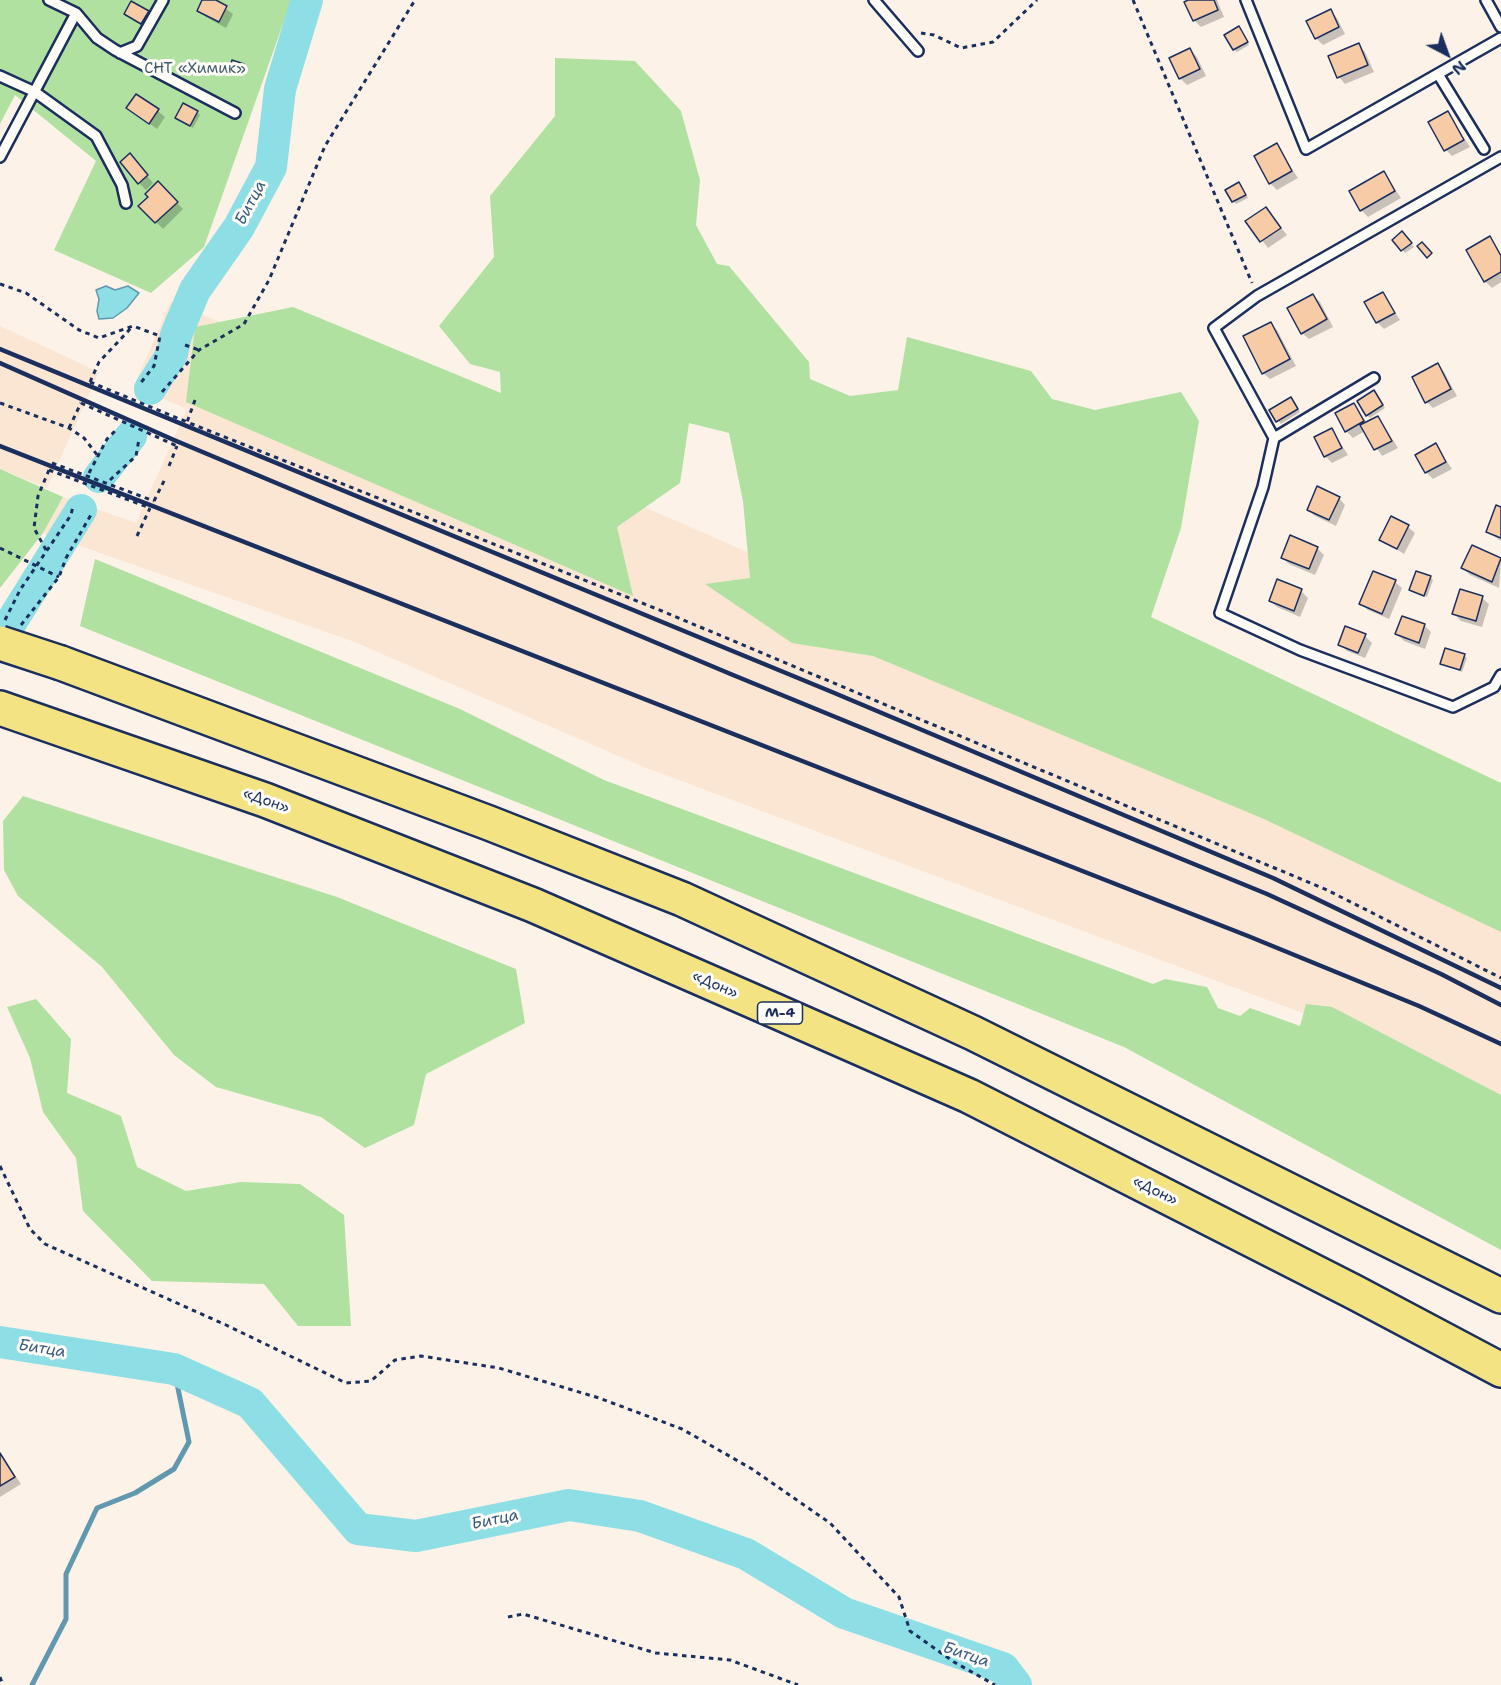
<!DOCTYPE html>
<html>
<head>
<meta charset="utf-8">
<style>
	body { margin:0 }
	#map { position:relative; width:1501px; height:1685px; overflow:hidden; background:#fcf2e7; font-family:"Shantell Sans",sans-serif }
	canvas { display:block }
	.north { position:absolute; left:1417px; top:24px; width:60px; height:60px; -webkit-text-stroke:4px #fdfcf7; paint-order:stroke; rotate:139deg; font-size:16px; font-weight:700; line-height:24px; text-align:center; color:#1b2f5e }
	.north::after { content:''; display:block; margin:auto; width:21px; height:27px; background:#1b2f5e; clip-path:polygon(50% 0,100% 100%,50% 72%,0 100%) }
</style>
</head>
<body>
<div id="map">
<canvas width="1501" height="1685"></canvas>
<div class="north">N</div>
</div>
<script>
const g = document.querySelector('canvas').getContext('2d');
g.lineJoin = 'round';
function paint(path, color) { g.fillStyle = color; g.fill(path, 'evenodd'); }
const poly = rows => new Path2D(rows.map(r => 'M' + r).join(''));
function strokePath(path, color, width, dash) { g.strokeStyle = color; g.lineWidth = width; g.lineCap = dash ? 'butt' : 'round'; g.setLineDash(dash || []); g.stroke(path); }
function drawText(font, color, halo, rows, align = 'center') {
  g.font = font + ' "Shantell Sans",sans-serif'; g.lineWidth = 6; g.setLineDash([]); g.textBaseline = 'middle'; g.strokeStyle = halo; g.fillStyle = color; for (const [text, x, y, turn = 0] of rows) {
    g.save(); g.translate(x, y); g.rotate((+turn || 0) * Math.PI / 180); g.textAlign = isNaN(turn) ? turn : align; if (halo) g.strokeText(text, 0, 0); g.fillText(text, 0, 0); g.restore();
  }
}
paint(poly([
	[171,301,1501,880,1501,1107,1388,1045,644,767,352,641,43,533,63,497,136,523,187,409,134,386],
	[0,326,99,372,47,488,0,469]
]), '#fbe6d4');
paint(poly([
	[0,0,295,0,290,4,204,247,151,293,54,250,96,161,15,95,0,124],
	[555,58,635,61,681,111,700,180,696,225,717,264,729,266,809,362,810,379,850,396,898,390,907,337,1031,371,1052,399,1095,410,1181,392,1199,421,1181,528,1151,617,1501,783,1501,932,1264,819,873,656,792,643,705,584,750,578,743,501,729,433,689,423,680,483,617,527,633,596,186,402,195,327,293,307,501,393,500,372,470,364,439,326,494,257,490,196,555,116],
	[0,469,63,497,43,533,0,588],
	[95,559,460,709,604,780,1153,984,1165,979,1207,987,1218,1008,1240,1016,1250,1008,1300,1026,1306,1004,1332,1007,1501,1095,1501,1250,1124,1047,80,626],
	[23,796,337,897,516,969,525,1023,426,1074,414,1125,365,1148,321,1117,216,1087,174,1055,102,967,18,896,4,870,3,821],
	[36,999,71,1039,67,1093,121,1116,137,1167,186,1191,241,1182,300,1184,344,1215,351,1326,298,1326,264,1284,152,1281,83,1211,76,1158,43,1112,30,1058,7,1007]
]), '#b0e1a1');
const water = poly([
	[106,286,115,290,128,286,139,293,127,308,113,318,99,319,97,311,99,299,96,290,106,286]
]);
paint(water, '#8ddee5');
strokePath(water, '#5f98af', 1.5);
paint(poly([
	[204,0,213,0,233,14,226,28,206,17,199,10],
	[1192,0,1217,0,1224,17,1201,27,1194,20],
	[1330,11,1337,18,1345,34,1323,45,1316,38],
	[148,12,155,19,148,30,125,14],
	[1239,28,1249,45,1237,52,1234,49],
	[1359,45,1365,52,1374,72,1345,84,1339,77,1330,57],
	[1190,50,1197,57,1206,76,1187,85,1180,78,1171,59],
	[244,65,246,68,244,76,230,70],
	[128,108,158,111,165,117,157,129],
	[197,112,200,115,193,128,177,118],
	[1447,113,1470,147,1452,156,1446,150],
	[1276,145,1298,178,1277,190,1270,183],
	[136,162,153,183,146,190,139,183],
	[1384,173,1401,198,1368,217,1361,210],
	[158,183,183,209,163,229,140,206],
	[1241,187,1248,198,1236,204,1233,201],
	[1266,209,1287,235,1268,248,1248,222],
	[1405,236,1414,247,1405,253,1394,240],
	[1489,238,1501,254,1501,282,1492,288,1485,281],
	[1383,294,1400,320,1384,329,1377,322],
	[1313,295,1320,302,1333,327,1309,339,1302,333],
	[1271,324,1277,330,1296,366,1270,379,1263,373],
	[1437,365,1444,372,1457,396,1433,408,1427,402],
	[1376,395,1385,408,1370,418,1367,415],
	[1293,402,1300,412,1281,424,1271,411],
	[1354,404,1367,423,1378,417,1398,448,1382,456,1365,431,1353,438,1346,431],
	[1332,430,1348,455,1332,463,1325,456],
	[1436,445,1452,469,1433,479,1426,472],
	[1339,498,1345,505,1336,526,1315,516,1308,510],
	[1501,509,1501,541,1487,532],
	[1408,527,1415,533,1404,554,1381,539],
	[1472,547,1501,560,1499,588,1470,575,1463,568],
	[1317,548,1324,555,1315,575,1289,564,1282,557],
	[1430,577,1433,580,1427,597,1411,590],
	[1395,582,1402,588,1389,619,1368,610,1361,604],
	[1301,591,1308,598,1300,617,1277,607,1270,600],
	[1482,598,1489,604,1482,627,1461,621,1454,614],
	[1403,618,1425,626,1431,632,1425,649,1404,641,1397,634],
	[1365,636,1372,643,1365,658,1347,651,1340,644],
	[1464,655,1467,658,1462,672,1442,664],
	[0,1453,21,1484,0,1497]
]), '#0003');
strokePath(poly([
	[32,1685,66,1619,66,1574,97,1508,135,1493,174,1469,189,1442,174,1369]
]), '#5f98af', 5);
strokePath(poly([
	[150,389,172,354,176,335,195,290,239,227,271,167,280,89,307,0],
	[99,477,131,436],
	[0,640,81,510],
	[0,1342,174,1369,250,1403,358,1529,416,1536,569,1505,640,1516,746,1554,844,1613,1003,1668,1016,1685]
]), '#8ddee5', 32);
const building = poly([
	[202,0,216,0,227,6,219,22,197,11,202,0],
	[1188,0,1214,0,1218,10,1193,21,1184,2,1188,0],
	[131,1,149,11,141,24,124,14,131,1],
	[1331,9,1339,27,1315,39,1306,21,1331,9],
	[1239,26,1248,42,1233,50,1224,35,1239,26],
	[1359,43,1368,65,1337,78,1328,56,1359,43],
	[1190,48,1200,69,1179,79,1169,58,1190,48],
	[232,60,244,64,241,74,229,70,232,60],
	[136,94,159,109,149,124,126,108,136,94],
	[183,103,198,111,190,126,175,118,183,103],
	[1448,111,1464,140,1444,151,1428,122,1448,111],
	[1277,143,1292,171,1269,184,1254,156,1277,143],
	[130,153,148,175,138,184,120,162,130,153],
	[1384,171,1395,191,1360,211,1349,191,1384,171],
	[158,181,178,202,155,223,138,206,148,197,145,194,158,181],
	[1239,182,1246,195,1232,202,1225,190,1239,182],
	[1266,207,1281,228,1260,242,1245,221,1266,207],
	[1402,231,1412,243,1401,251,1392,240,1402,231],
	[1490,236,1501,256,1501,272,1484,282,1466,250,1490,236],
	[1422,242,1432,253,1427,258,1417,246,1422,242],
	[1383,292,1395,313,1376,323,1364,302,1383,292],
	[1313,294,1327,319,1301,334,1287,308,1313,294],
	[1271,322,1290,359,1262,374,1243,336,1271,322],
	[1438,363,1451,389,1425,403,1412,377,1438,363],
	[1374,390,1383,405,1366,416,1357,401,1374,390],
	[1291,397,1298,409,1276,422,1269,410,1291,397],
	[1354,403,1364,421,1345,432,1335,413,1354,403],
	[1378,416,1392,441,1374,450,1360,425,1378,416],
	[1332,428,1342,448,1324,457,1314,437,1332,428],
	[1436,443,1446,462,1425,473,1415,455,1436,443],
	[1317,486,1340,497,1329,520,1307,510,1317,486],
	[1496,505,1501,507,1501,538,1486,532,1496,505],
	[1391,516,1409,525,1397,549,1379,540,1391,516],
	[1290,535,1318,547,1309,569,1281,558,1290,535],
	[1472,545,1501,558,1492,582,1461,568,1472,545],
	[1373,571,1396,580,1382,614,1359,604,1373,571],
	[1416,571,1431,576,1424,596,1409,590,1416,571],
	[1277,579,1302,589,1294,611,1269,601,1277,579],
	[1460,589,1483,596,1476,621,1452,614,1460,589],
	[1402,616,1425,624,1419,643,1395,634,1402,616],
	[1345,626,1366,634,1358,653,1338,645,1345,626],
	[1445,648,1465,654,1460,670,1440,664,1445,648],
	[0,1453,15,1477,0,1486,0,1453]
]);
paint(building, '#f8cba7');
strokePath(building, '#1b2f5e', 1.5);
const lane = poly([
	[49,0,76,13,97,38,115,50,235,113],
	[874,0,918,51],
	[1246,0,1306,149,1501,38],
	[1486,0,1501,27],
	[120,53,137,46,163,0],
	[1438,74,1484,149],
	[0,76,35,92,96,136,122,185,126,203],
	[0,157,76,13],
	[1501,157,1257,296,1214,328,1274,438,1263,487,1220,613,1300,650,1453,707,1494,687,1501,675],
	[1274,438,1374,378]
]);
const highway = poly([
	[61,663,489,823,682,899,973,1033,1501,1296],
	[0,708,265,800,533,905,771,1009,969,1096,1354,1292,1501,1370]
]);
strokePath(lane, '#1b2f5e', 14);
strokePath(highway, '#1b2f5e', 38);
strokePath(poly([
	[1133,0,1252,283],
	[921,33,934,35,961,48,993,42,1037,0],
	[0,284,26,293,79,330,99,338,133,326,160,336,154,366,139,385],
	[185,345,199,350],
	[90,382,99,362,132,327],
	[162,392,199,350,244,324,269,280,325,146,415,0],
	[195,400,187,422,662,611,1327,890,1501,978],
	[0,403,69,428,84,438,98,456],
	[69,428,81,403],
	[169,466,177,446],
	[89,473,107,439,115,431],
	[110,480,136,456,139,439],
	[154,501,165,479],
	[137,536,150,508],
	[0,548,59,577],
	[46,550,34,528,38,496,49,470],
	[5,620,20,590,71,515,73,506],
	[21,625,59,577,66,558,92,513],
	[0,1166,30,1229,45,1244,226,1325,346,1383,371,1381,395,1360,421,1356,499,1368,599,1398,682,1429,752,1469,830,1523,899,1597,910,1631,954,1662,995,1685],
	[508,1617,523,1614,656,1653,730,1660,798,1685],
	[0,1677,3,1685]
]), '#1b2f5e', 3, [4.5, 4.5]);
strokePath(lane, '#fdfcf7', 9);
strokePath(highway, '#f4e382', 33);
strokePath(poly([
	[0,349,832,692,1273,878,1501,988],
	[0,363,174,440,733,675,1267,894,1441,974,1501,1005],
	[0,446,1248,936,1419,1006,1501,1044]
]), '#1b2f5e', 4.5);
const highwayBridge = poly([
	[0,643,61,663]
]);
strokePath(highwayBridge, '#1b2f5e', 38, []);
strokePath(poly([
	[90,382,187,422],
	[81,403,177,446],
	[52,463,154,501],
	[49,470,150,508]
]), '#1b2f5e', 3, [4.5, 4.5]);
strokePath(highwayBridge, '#f4e382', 33);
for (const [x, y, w] of [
	[780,1013,45]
]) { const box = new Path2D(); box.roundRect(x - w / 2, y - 11, w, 22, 4.5); g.fillStyle = '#fdfcf7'; g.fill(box); strokePath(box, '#1b2f5e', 1.5); }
drawText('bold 14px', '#1b2f5e', null, [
	["М-4",780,1013]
]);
drawText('15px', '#405c6f', '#fdfcf7', [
	["СНТ «Химик»",195,69]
]);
drawText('15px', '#1b2f5e', '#fdfcf7', [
	["«Дон»",266,801,20],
	["«Дон»",715,985,24],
	["«Дон»",1155,1191,27]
]);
drawText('italic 16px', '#385b80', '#fdfcf7', [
	["Битца",251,203,-62],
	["Битца",42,1349,9],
	["Битца",495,1520,-12],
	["Битца",966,1655,19]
]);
</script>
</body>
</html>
